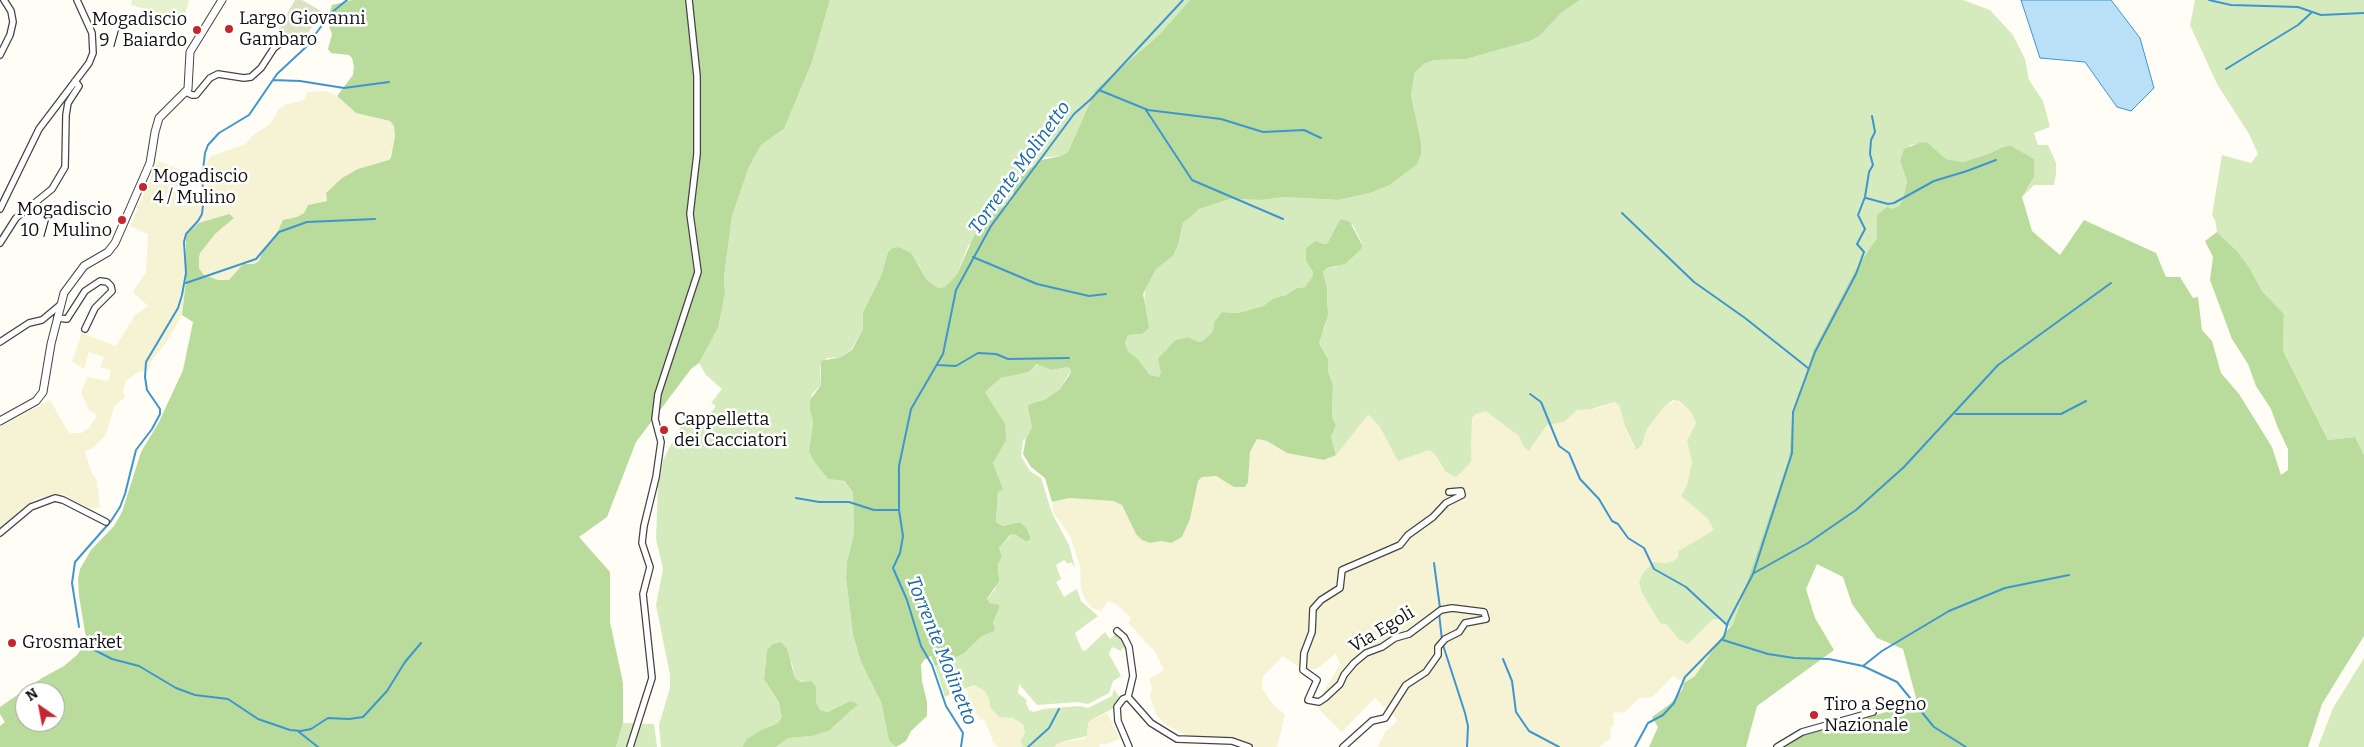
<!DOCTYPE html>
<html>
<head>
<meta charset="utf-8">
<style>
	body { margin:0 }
	#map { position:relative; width:2364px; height:747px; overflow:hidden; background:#fffdf5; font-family:Bitter,serif }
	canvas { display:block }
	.north { position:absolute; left:15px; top:682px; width:50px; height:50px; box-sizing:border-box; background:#fff; border:1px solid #a0a0a0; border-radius:50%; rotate:327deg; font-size:14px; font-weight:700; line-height:20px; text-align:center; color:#111 }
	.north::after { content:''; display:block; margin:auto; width:18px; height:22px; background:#c4262e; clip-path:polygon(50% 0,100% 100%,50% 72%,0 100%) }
</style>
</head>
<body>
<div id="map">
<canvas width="2364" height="747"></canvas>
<div class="north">N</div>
</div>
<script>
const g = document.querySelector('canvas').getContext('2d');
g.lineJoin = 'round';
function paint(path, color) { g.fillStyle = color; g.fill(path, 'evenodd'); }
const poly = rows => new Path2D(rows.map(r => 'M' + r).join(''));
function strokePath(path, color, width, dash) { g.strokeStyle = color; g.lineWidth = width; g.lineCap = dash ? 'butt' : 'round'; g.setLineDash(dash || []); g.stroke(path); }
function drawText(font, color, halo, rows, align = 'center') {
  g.font = font + ' Bitter,serif'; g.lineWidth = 5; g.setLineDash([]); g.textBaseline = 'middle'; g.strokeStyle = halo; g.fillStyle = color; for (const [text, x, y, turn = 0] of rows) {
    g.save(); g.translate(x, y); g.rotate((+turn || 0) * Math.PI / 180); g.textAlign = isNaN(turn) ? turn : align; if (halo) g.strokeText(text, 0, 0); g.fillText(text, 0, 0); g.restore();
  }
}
paint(poly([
	[324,91,334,94,356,113,390,121,394,126,395,136,389,160,342,178,326,193,327,201,308,205,302,215,297,218,288,218,263,250,259,261,254,264,246,263,229,280,218,280,204,275,199,268,199,259,200,253,216,233,233,217,184,241,186,281,182,315,167,341,151,362,149,370,138,372,126,381,123,389,125,397,114,407,106,435,94,447,85,452,91,471,97,481,100,507,90,509,63,494,38,498,27,505,0,529,0,427,50,400,69,433,81,433,89,428,97,415,89,410,81,393,87,377,108,381,111,370,100,367,104,357,89,352,84,369,72,361,82,333,116,346,135,315,148,306,133,292,146,272,148,234,130,226,158,161,183,171,185,184,177,202,182,205,196,204,203,198,203,169,211,156,246,144,253,135,270,124,278,110,284,105,304,100,307,92],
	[1676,400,1691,412,1696,423,1687,441,1692,462,1687,485,1681,496,1707,518,1714,530,1678,551,1678,557,1673,561,1661,563,1642,574,1639,583,1642,593,1660,622,1667,625,1673,631,1709,622,1713,618,1719,619,1729,627,1698,673,1688,682,1684,683,1673,676,1653,697,1640,698,1625,712,1613,713,1614,725,1610,730,1611,738,1599,747,1379,747,1378,745,1385,732,1398,720,1375,698,1342,732,1318,708,1324,691,1340,664,1336,654,1316,669,1301,669,1283,656,1263,676,1262,688,1271,702,1285,715,1277,747,1255,747,1229,738,1216,739,1188,736,1167,726,1156,714,1150,697,1152,688,1149,679,1164,670,1155,652,1128,623,1131,618,1116,604,1108,601,1101,611,1092,608,1085,599,1081,589,1080,566,1070,536,1053,512,1052,502,1069,498,1113,501,1122,505,1136,534,1150,543,1161,541,1171,543,1182,537,1190,519,1198,481,1202,477,1210,475,1223,480,1248,482,1250,452,1257,439,1267,441,1287,452,1324,460,1329,459,1367,416,1369,415,1380,427,1398,461,1429,450,1434,453,1441,465,1472,446,1472,418,1476,414,1486,411,1488,413,1519,436,1523,446,1531,449,1547,425,1564,422,1577,410,1598,408,1614,402,1619,405,1625,426,1634,448,1642,445,1647,429,1664,407],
	[974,685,985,691,989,699,990,707,999,717,1012,718,1023,724,1025,733,1020,741,1024,747,998,747,991,740,993,739,985,722,983,719,980,720,967,698,969,696,965,689],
	[1107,713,1120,738,1117,740,1105,745,1099,743,1100,747,1054,747,1058,743,1084,739,1087,736,1088,723,1091,720]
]), '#f6f3d4');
paint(poly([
	[830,0,1190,0,1158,36,1096,89,1068,152,1061,156,1046,157,1025,170,1013,186,1011,202,1005,205,968,246,957,274,949,283,944,287,938,288,932,284,927,280,918,264,899,247,888,252,881,276,863,312,863,329,851,350,841,357,827,358,820,367,821,385,812,394,810,411,813,422,809,451,828,479,843,481,853,493,854,533,847,562,846,578,853,635,861,662,881,702,889,741,896,747,776,747,788,738,812,736,834,727,848,712,852,710,850,701,828,712,820,710,816,702,816,687,795,678,792,663,766,657,764,679,782,709,782,717,778,723,761,730,748,739,742,747,661,747,659,725,670,688,670,675,656,605,663,569,656,539,658,486,663,460,682,423,698,431,716,406,711,403,722,389,706,375,699,363,718,328,725,294,724,278,732,216,749,167,761,145,784,129,812,62],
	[1580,0,1963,0,1990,10,2013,35,2025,59,2029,80,2043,101,2050,127,2034,133,2038,145,2048,145,2056,163,2056,174,2054,185,2034,185,2022,197,2034,177,2003,147,1988,154,1963,162,1946,159,1927,142,1910,145,1900,161,1907,181,1903,199,1899,206,1877,215,1877,238,1813,351,1792,416,1789,457,1733,624,1729,627,1719,619,1713,619,1688,644,1679,639,1667,625,1660,623,1642,593,1639,583,1642,574,1654,562,1664,563,1673,561,1678,557,1678,551,1714,530,1707,518,1681,496,1687,485,1692,462,1687,441,1696,423,1691,412,1679,401,1673,400,1664,407,1647,429,1642,445,1636,450,1625,426,1619,405,1614,402,1592,409,1577,410,1564,422,1547,425,1529,451,1523,446,1519,436,1488,413,1486,411,1476,414,1472,418,1471,461,1462,472,1455,477,1446,472,1434,453,1429,450,1398,461,1380,427,1369,415,1367,416,1336,455,1331,437,1336,425,1332,417,1333,383,1328,371,1328,359,1319,343,1320,335,1325,327,1328,306,1327,288,1323,272,1327,268,1336,267,1362,244,1353,225,1339,221,1327,244,1323,244,1306,261,1313,272,1313,277,1305,287,1297,288,1286,295,1274,298,1263,306,1238,313,1222,312,1214,322,1213,331,1204,340,1199,342,1188,337,1175,340,1161,356,1161,373,1159,377,1150,375,1138,359,1128,351,1125,343,1128,335,1142,334,1145,290,1156,269,1173,256,1178,245,1183,223,1190,215,1199,209,1230,199,1262,200,1284,197,1338,200,1370,193,1390,185,1416,164,1421,142,1411,95,1415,72,1424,64,1434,60,1466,59,1530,41,1562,12],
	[2195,0,2364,0,2364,455,2355,437,2328,440,2283,351,2284,314,2262,291,2249,267,2237,251,2217,232,2215,220,2212,215,2222,155,2251,163,2258,154,2249,134,2217,84,2190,25],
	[1038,364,1051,370,1068,367,1071,370,1060,389,1046,399,1030,404,1032,427,1026,439,1023,440,1021,456,1030,471,1041,478,1052,513,1069,545,1075,567,1071,562,1068,564,1064,560,1056,565,1061,579,1056,582,1064,597,1077,589,1081,601,1098,616,1075,633,1082,650,1085,651,1105,632,1110,639,1115,634,1122,638,1128,650,1122,648,1121,651,1112,647,1109,654,1121,676,1113,681,1109,693,1088,704,1078,702,1037,705,1019,684,1018,693,1027,700,1026,703,1029,710,1034,712,1043,709,1079,706,1088,708,1112,696,1114,689,1119,697,1114,708,1091,720,1088,723,1087,736,1058,743,1054,747,1024,747,1020,741,1025,733,1023,724,1012,718,999,717,990,707,989,699,985,691,974,685,956,692,957,696,953,697,951,694,945,697,935,666,971,646,982,636,995,631,993,622,999,609,987,600,995,589,999,573,998,564,1002,557,999,548,1011,535,1015,533,1025,541,1030,536,1020,522,1003,526,996,522,998,492,1002,490,993,463,998,452,998,413,985,392,1001,378,1029,372],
	[2364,658,2364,747,2318,747,2333,708],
	[623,723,654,724,657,747,616,747]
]), '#d5ebbd');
paint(poly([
	[352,0,830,0,812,62,784,129,761,145,749,167,732,216,724,278,725,294,718,328,699,363,691,369,636,442,607,517,579,537,610,572,610,622,623,683,623,723,616,747,0,747,0,726,5,722,0,714,0,707,42,678,64,666,77,655,82,648,86,638,79,596,78,579,80,569,91,550,114,526,122,512,141,452,159,422,183,370,193,322,182,315,186,281,186,235,199,223,229,214,234,218,216,233,200,253,199,259,199,268,204,275,218,280,229,280,243,264,254,264,259,261,263,250,277,233,283,220,297,217,304,213,308,205,327,201,326,193,342,178,358,169,389,160,391,157,395,136,394,126,390,121,356,113,337,96,353,75,354,66,352,58,349,55,331,53,328,49,332,34,327,21,332,5],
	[25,692,55,692,55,722,25,722],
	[1190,0,1580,0,1562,12,1539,36,1530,41,1466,59,1434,60,1424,64,1415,72,1411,95,1421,142,1421,154,1417,164,1390,185,1370,193,1338,200,1284,197,1262,200,1230,199,1199,209,1183,223,1178,245,1173,256,1156,269,1143,294,1149,328,1142,334,1128,335,1125,343,1128,351,1138,359,1150,375,1159,377,1161,372,1158,359,1175,340,1188,337,1199,342,1204,340,1213,331,1214,322,1222,312,1238,313,1263,306,1274,298,1286,295,1297,288,1305,287,1313,276,1313,272,1306,261,1306,248,1316,241,1323,244,1327,244,1339,221,1342,219,1350,222,1362,245,1361,249,1345,264,1327,268,1323,272,1327,288,1328,315,1319,343,1328,359,1328,371,1333,384,1332,417,1336,425,1331,437,1336,455,1324,460,1287,453,1267,441,1257,439,1250,452,1248,482,1245,487,1234,487,1216,476,1202,477,1198,481,1190,519,1182,537,1171,543,1161,541,1150,543,1142,540,1136,534,1122,505,1113,501,1069,498,1052,502,1045,478,1031,467,1023,454,1026,439,1032,427,1028,407,1030,404,1046,399,1060,389,1070,374,1071,370,1068,367,1051,370,1037,364,1029,372,1001,378,985,392,1005,424,1006,440,993,463,1003,490,998,492,996,522,1003,526,1020,522,1026,528,1030,536,1030,540,1025,541,1015,534,1010,535,999,548,1002,557,998,564,999,581,987,599,990,603,999,605,999,609,993,622,995,631,982,636,964,653,944,663,935,666,931,656,924,660,921,665,922,681,927,702,927,716,911,731,906,741,896,747,889,741,881,702,861,662,853,635,846,578,847,562,854,533,853,493,844,481,828,479,814,461,809,451,813,422,810,411,810,400,821,385,821,361,841,357,852,350,863,329,863,312,881,276,888,252,893,248,899,247,911,253,927,280,932,284,938,288,944,287,949,283,957,274,974,236,995,212,1011,202,1016,179,1041,160,1061,156,1068,152,1096,89,1158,36],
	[1927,142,1946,159,1963,162,1988,154,2003,147,2011,146,2034,159,2034,177,2022,197,2032,231,2060,255,2084,220,2156,253,2166,277,2180,277,2193,298,2198,297,2202,330,2212,341,2221,373,2239,394,2272,447,2281,475,2288,470,2288,449,2278,428,2271,409,2256,386,2248,364,2232,339,2210,280,2213,257,2205,241,2217,232,2237,251,2249,267,2262,291,2284,314,2283,351,2328,440,2355,437,2364,455,2364,636,2322,704,2308,747,1782,747,1804,735,1915,704,1916,698,1903,649,1877,638,1852,604,1843,577,1817,564,1806,589,1815,618,1834,650,1757,706,1746,747,1649,747,1658,727,1652,717,1670,704,1682,690,1684,683,1695,676,1723,635,1733,624,1789,457,1792,416,1813,351,1854,273,1877,238,1877,215,1887,207,1891,209,1899,206,1903,199,1907,181,1900,161,1904,149,1919,143],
	[781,642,787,649,795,678,802,682,811,681,816,687,816,702,820,710,828,712,850,701,858,704,830,730,812,736,788,738,776,747,742,747,747,739,761,730,778,723,782,717,779,703,764,679,767,650,773,644]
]), '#b9dc9c');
paint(poly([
	[295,0,302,0,321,11,302,44,278,30]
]), '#d9e3c4');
paint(poly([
	[132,0,189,0,183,20,131,5]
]), '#e6f2cf');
const water = poly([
	[2021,0,2111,0,2140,38,2154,88,2131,111,2117,107,2085,62,2040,58,2021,0]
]);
paint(water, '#b9e0f7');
strokePath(water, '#3f96cf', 1);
strokePath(poly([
	[2209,0,2231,5,2298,7,2321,15,2364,13],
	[2226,69,2298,25,2311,13],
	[273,80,300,81,344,88,389,82],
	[1099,90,1148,110,1221,119,1263,132,1304,130,1321,138],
	[1146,110,1192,180,1283,219],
	[1866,198,1888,204,1894,203,1934,181,1967,171,1996,160],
	[1622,213,1694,282,1745,318,1808,368],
	[973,257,1037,284,1089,296,1106,294],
	[186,283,256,259,279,232,307,222,375,219],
	[938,365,956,366,978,353,996,354,1008,359,1069,358],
	[1530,394,1541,402,1559,446,1569,453,1580,479,1599,499,1612,521,1618,524,1628,538,1644,548,1654,569,1686,587,1727,625],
	[1956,414,2061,414,2086,401],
	[796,498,819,502,849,502,874,510,899,510],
	[1434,563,1440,608],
	[1754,573,1808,543,1856,510,1904,467,1998,365,2111,283],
	[1439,613,1442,640],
	[79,627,72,583,75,562,111,521,120,507,125,494,136,450,152,429,160,414,160,409,147,390,145,377,146,362,178,308,182,295,186,273,184,242,186,234,198,221,202,214,204,196,202,180,205,153,208,145,219,133,249,115,277,74,306,47,331,13,347,0],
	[1723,640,1768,654,1794,658,1829,659,1863,666,1897,682,1934,727,1966,747],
	[79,642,112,659,139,666,176,688,195,695,228,699,258,719,290,730,301,731,311,729,328,718,349,719,363,717,387,691,405,662,421,643],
	[1443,645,1465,713,1468,726,1467,747],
	[1503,659,1512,681,1516,712,1529,731,1559,747],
	[1863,666,1882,651,1949,611,2005,588,2069,575],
	[299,732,318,747],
	[961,747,963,733,946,706,932,665,921,646,907,600,893,568,900,553,903,536,899,510,899,466,911,409,943,354,956,290,991,226,1074,114,1091,99,1183,0],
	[1028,747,1049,728,1059,709],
	[1635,747,1648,723,1663,715,1674,703,1685,677,1724,637,1728,622,1753,574,1792,453,1793,412,1815,352,1856,274,1864,252,1857,244,1865,229,1858,215,1865,197,1869,172,1873,165,1870,154,1871,140,1875,132,1872,116]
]), '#3f96cf', 2);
const minor = poly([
	[0,55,10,35,13,22,11,11,4,0],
	[186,92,192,95,196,95,210,78,218,74,244,78,251,77,261,68,274,48,287,38],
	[0,209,39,129,89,63,93,53,92,33,77,0],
	[0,243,16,218,52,189,65,167,66,115,68,103,79,86,75,81],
	[57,318,67,319,85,291,100,281,107,282,111,286,112,291,95,308,85,329],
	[0,342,29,323,42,320,60,305],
	[0,533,31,507,55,498,63,500,106,522],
	[1117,631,1124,637,1129,647,1133,676,1128,697],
	[630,747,652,678,643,594,650,567,642,543,644,526,656,477,661,442,655,419,658,394,698,272,690,214,697,154,697,76,689,0],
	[1129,747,1118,721,1117,707,1123,699,1128,697,1151,723,1177,739,1232,741,1249,747],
	[1343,747,1372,721,1385,718,1406,685,1426,672,1438,655,1438,647,1445,639,1459,632,1465,623,1486,619,1484,612,1452,608,1441,610,1409,634,1395,638,1382,647,1366,653,1354,663,1344,675,1340,684,1325,698,1319,702,1308,700,1317,680,1303,670,1304,653,1312,632,1313,609,1321,600,1340,588,1342,570,1400,545,1408,535,1433,517,1446,503,1462,495,1461,491,1449,492],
	[1777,747,1802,732,1873,712]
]);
const tertiary = poly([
	[0,421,36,401,43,392,51,344,64,293,84,266,108,252,115,243,150,163,155,132,159,118,188,89,190,52,222,0]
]);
strokePath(minor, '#444', 8);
strokePath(tertiary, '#444', 9);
strokePath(minor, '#fff', 5.5);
strokePath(tertiary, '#fff', 7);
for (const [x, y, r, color] of [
	[229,29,5,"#c4262e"],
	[197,30,5,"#c4262e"],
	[143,187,5,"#c4262e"],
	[122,220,5,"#c4262e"],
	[664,430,5,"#c4262e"],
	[12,643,5,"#c4262e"],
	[1814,715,5,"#c4262e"]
]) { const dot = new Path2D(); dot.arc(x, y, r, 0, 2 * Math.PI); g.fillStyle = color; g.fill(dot); strokePath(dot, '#fff', 2); }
drawText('18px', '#111', '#fff', [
	["Largo Giovanni",239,19],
	["Gambaro",239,40],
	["Mogadiscio",187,20,"right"],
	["9 / Baiardo",187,41,"right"],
	["Mogadiscio",153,177],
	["4 / Mulino",153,198],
	["Mogadiscio",112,210,"right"],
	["10 / Mulino",112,231,"right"],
	["Cappelletta",674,420],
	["dei Cacciatori",674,441],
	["Grosmarket",22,643],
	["Tiro a Segno",1824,705],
	["Nazionale",1824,726]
], 'left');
drawText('18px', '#111', '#fff', [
	["Via Egoli",1382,630,-31]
]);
drawText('italic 19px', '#1768a6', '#fff', [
	["Torrente Molinetto",1020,168,-54],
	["Torrente Molinetto",941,651,68]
]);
</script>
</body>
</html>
